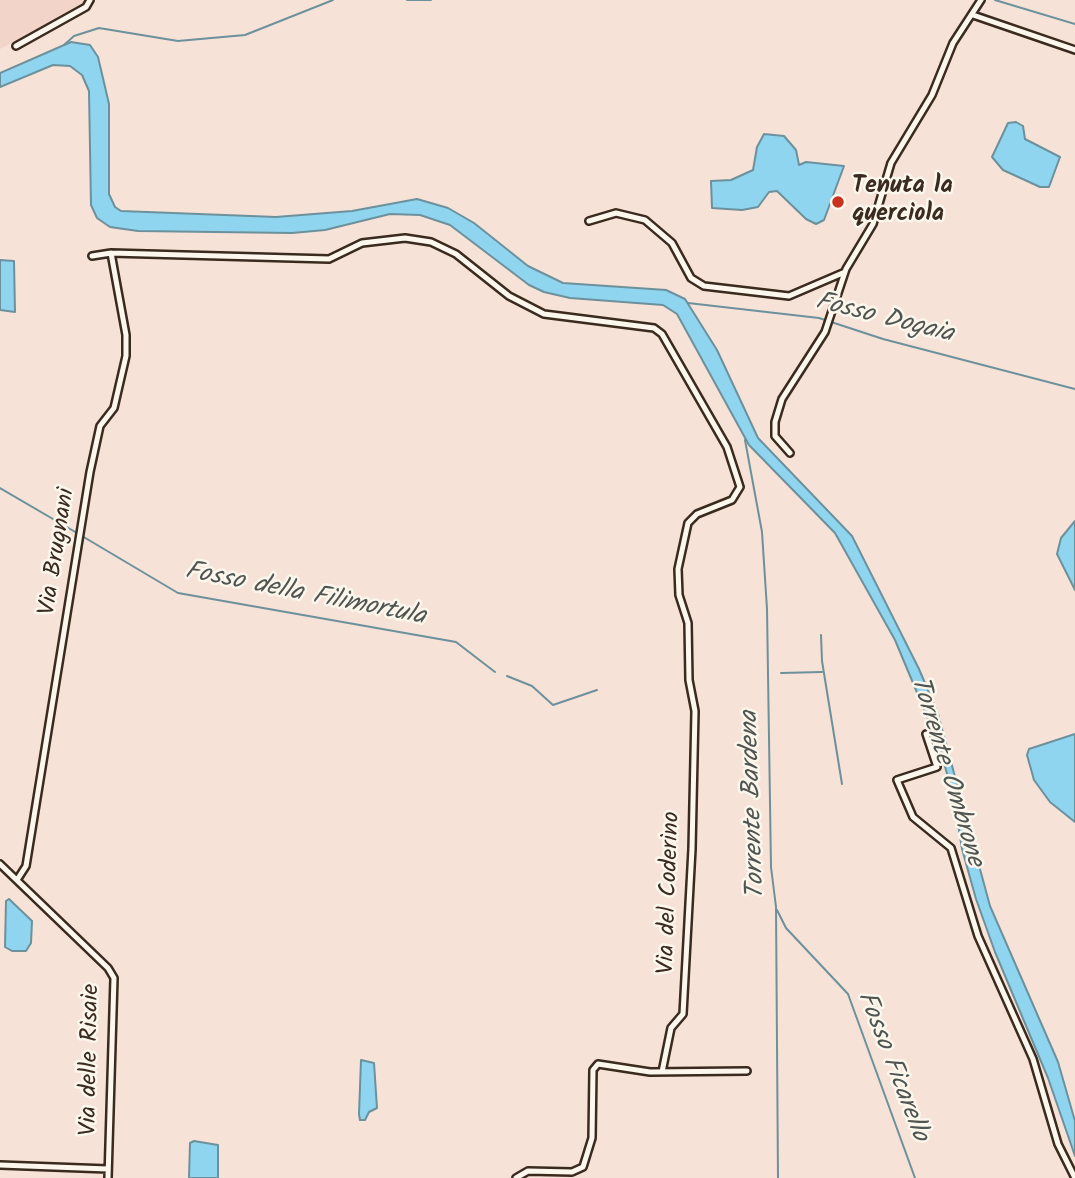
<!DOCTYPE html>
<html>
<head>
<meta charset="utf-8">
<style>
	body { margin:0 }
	canvas { display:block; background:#f6e2d7 }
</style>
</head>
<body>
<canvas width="1075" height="1178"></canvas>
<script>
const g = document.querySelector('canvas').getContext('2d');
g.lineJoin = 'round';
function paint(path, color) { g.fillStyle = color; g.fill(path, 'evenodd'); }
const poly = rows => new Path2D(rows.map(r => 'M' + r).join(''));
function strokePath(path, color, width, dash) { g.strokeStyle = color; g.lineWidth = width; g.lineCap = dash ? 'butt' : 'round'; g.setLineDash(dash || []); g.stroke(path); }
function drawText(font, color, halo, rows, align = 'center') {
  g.font = font + ' Kalam,sans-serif'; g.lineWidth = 5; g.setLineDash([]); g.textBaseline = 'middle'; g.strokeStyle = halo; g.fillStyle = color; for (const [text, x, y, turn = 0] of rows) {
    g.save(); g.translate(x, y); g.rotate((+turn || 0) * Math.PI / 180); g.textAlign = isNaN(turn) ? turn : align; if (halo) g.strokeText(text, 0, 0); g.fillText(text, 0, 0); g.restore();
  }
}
paint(poly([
	[0,0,85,0,85,3,0,49]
]), '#f3d4c8');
const water = poly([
	[71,42,90,45,98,57,109,104,109,194,115,207,121,211,276,217,352,211,417,199,448,208,474,223,528,266,563,283,666,290,685,299,717,350,758,438,852,536,919,669,938,714,990,906,1058,1062,1075,1121,1075,1156,1048,1078,995,952,976,899,962,849,954,799,939,745,895,640,835,533,749,445,677,314,663,305,570,298,544,292,529,285,450,225,420,215,390,214,325,230,292,233,138,231,110,227,97,218,91,205,89,91,82,75,70,66,53,65,0,87,0,73,71,42],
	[1016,122,1023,126,1025,139,1060,157,1049,187,1040,187,1003,170,992,157,1008,123,1016,122],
	[764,134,784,136,796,150,799,165,806,162,844,166,824,220,816,224,806,219,777,191,769,192,758,207,742,210,712,208,711,181,731,180,753,170,757,147,764,134],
	[0,260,14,261,15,312,0,310,0,260],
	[1075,521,1075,590,1057,554,1061,538,1075,521],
	[1075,734,1075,822,1050,802,1034,780,1027,755,1029,749,1075,734],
	[9,899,32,921,31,943,26,951,12,951,5,947,6,901,9,899],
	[361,1060,374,1063,377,1108,369,1112,365,1120,360,1120,359,1114,361,1060],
	[194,1141,218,1145,218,1178,189,1178,190,1143,194,1141]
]);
paint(water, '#8fd5f0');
strokePath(water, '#6d919c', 2);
strokePath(poly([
	[407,0,431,0],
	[995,0,1075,24],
	[64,45,74,36,99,28,178,41,245,35,333,0],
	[688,303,819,318,883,339,1075,389],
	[745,440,762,532,767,609,771,867,776,907,778,1178],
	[0,488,77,533],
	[82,536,178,593,456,642,495,672],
	[821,635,822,661,842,784],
	[781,673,822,672],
	[507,676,532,686,553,705,597,690],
	[777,910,786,928,848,994,915,1178]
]), '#6d919c', 2);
const minor = poly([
	[973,15,1075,50],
	[16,46,86,7,90,0],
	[589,221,616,213,645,220,672,243,691,278,704,286,789,296,845,272],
	[92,256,111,253,329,259,362,243,405,238,431,242,456,254,509,296,544,314,654,328,662,334,727,447,740,487,732,500,697,514,688,523,678,569,679,595,688,623,689,680,695,711,692,849,683,1014,671,1028,662,1072],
	[790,453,775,436,775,422,782,399,825,332,846,269,873,224,891,163,932,95,953,43,981,0],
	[926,734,937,767,897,780,913,817,951,848,978,936,1033,1059,1058,1144,1075,1178],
	[0,864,108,968,114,978,108,1178],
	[17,880,26,866,90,472,100,426,114,408,126,356,126,335,111,253],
	[0,1165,108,1169],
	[516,1178,528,1171,572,1172,583,1167,592,1138,593,1070,598,1064,650,1072,747,1071]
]);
strokePath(minor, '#3b2a1e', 10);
strokePath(minor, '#fbf7ec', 5);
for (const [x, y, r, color] of [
	[838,202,7,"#c8321e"]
]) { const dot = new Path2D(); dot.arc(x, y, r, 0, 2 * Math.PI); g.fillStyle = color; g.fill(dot); strokePath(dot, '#fbf7ec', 2.5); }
drawText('bold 24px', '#3b2a1e', '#fbf7ec', [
	["Tenuta la",852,188],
	["querciola",852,216]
], 'left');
drawText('24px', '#3b2a1e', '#fbf7ec', [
	["Via Brugnani",59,552,-81],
	["Via del Coderino",671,893,-88],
	["Via delle Risaie",92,1060,-89]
]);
drawText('italic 26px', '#505552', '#fbf7ec', [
	["Fosso Dogaia",884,320,14],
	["Fosso della Filimortula",305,596,11],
	["Torrente Ombrone",945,772,73],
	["Torrente Bardena",755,805,-92],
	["Fosso Ficarello",891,1067,69]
]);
</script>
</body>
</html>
